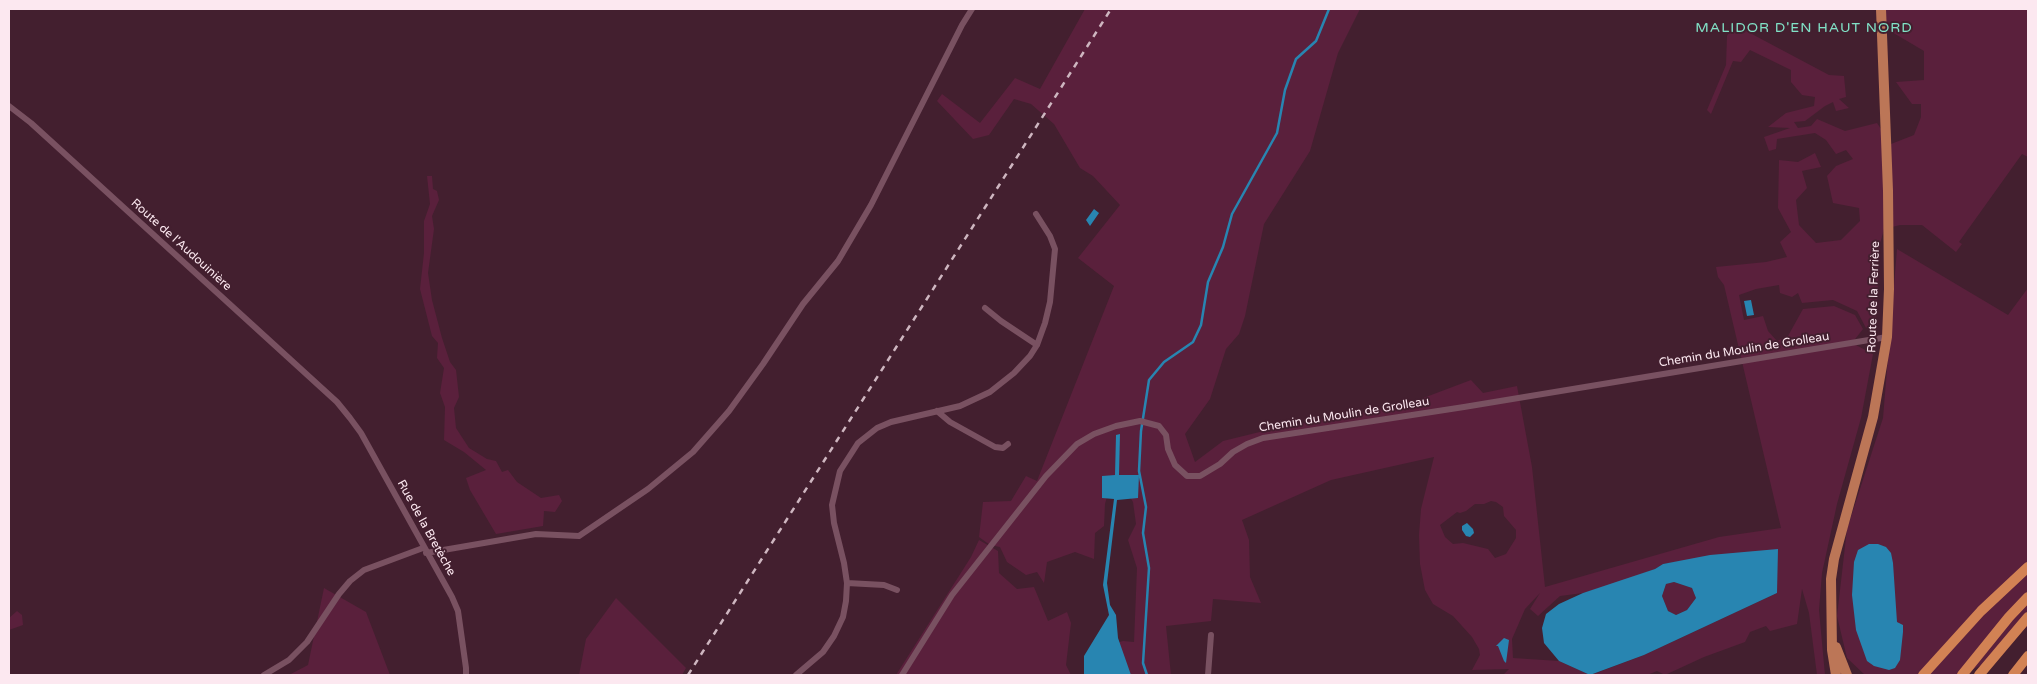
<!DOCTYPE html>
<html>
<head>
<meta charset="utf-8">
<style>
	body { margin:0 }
	#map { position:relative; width:2037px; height:684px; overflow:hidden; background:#431f2f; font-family:"Varela Round",sans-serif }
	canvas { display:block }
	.frame { position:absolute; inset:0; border:10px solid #fce8f0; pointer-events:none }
</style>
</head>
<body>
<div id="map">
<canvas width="2037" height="684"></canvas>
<div class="frame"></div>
</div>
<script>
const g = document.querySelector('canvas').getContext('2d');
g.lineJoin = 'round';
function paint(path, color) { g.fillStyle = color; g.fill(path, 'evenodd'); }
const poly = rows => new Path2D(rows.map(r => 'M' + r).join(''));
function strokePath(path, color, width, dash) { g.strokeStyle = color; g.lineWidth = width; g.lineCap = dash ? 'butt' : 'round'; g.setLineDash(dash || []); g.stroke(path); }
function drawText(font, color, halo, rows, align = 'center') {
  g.font = font + ' "Varela Round",sans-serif'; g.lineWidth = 4; g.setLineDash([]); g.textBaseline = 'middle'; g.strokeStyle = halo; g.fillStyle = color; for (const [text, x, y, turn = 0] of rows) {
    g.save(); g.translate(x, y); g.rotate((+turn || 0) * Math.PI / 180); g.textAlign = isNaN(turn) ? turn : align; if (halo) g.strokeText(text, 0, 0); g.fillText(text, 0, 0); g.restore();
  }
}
paint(poly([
	[1085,9,1360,9,1338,53,1310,151,1264,224,1245,316,1239,334,1226,349,1210,399,1185,434,1195,462,1223,441,1276,428,1410,403,1471,380,1483,393,1517,386,1532,467,1545,587,1719,537,1781,528,1724,285,1718,277,1716,267,1766,262,1787,257,1780,242,1791,232,1778,208,1779,160,1798,162,1815,153,1821,167,1802,171,1807,188,1796,200,1799,225,1816,243,1841,240,1860,221,1859,208,1833,203,1827,176,1836,166,1853,159,1846,150,1836,154,1826,140,1815,133,1777,139,1776,149,1769,151,1764,137,1790,128,1768,127,1786,113,1814,106,1815,97,1802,95,1791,82,1791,70,1750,50,1741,62,1733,61,1711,114,1707,110,1726,65,1727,36,1733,24,1829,75,1844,76,1846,97,1839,99,1849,108,1836,111,1833,102,1825,106,1805,121,1794,122,1798,128,1811,126,1817,119,1845,131,1877,123,1891,144,1914,135,1921,117,1921,104,1912,104,1896,82,1924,80,1924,51,1885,28,1886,9,2028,9,2028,157,2022,154,1959,242,1962,244,1956,252,1922,225,1900,225,1884,229,1880,244,1876,322,1866,328,1857,311,1833,300,1802,303,1798,293,1792,297,1780,293,1779,285,1756,289,1739,295,1744,320,1763,316,1768,331,1777,341,1788,336,1803,309,1834,306,1855,315,1863,329,1852,343,1873,354,1861,418,1837,504,1822,573,1819,610,1825,675,1817,675,1809,613,1802,589,1797,624,1770,631,1766,626,1750,632,1745,642,1704,657,1665,675,1657,671,1647,675,1591,675,1644,655,1777,593,1724,555,1663,564,1655,569,1620,582,1583,593,1560,596,1538,616,1530,609,1540,593,1525,609,1512,639,1513,658,1559,661,1590,675,1503,675,1509,669,1472,670,1480,655,1479,649,1472,637,1453,616,1433,604,1425,590,1420,564,1419,535,1421,509,1434,457,1331,480,1242,520,1249,540,1250,577,1261,603,1213,599,1211,621,1166,626,1171,675,1126,675,1113,644,1123,641,1134,642,1137,568,1128,540,1136,524,1133,502,1121,482,1111,482,1105,504,1104,526,1095,533,1094,559,1075,552,1047,562,1044,583,1037,572,1026,575,1007,562,1000,547,990,545,979,537,983,502,1011,501,1026,476,1037,481,1114,286,1078,258,1120,205,1093,176,1080,168,1054,124,1031,104,1014,99,989,135,973,139,937,101,942,94,980,123,1015,78,1040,89],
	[1491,501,1496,502,1503,507,1504,516,1516,530,1516,538,1506,554,1495,558,1488,549,1463,543,1453,544,1445,537,1440,525,1457,512,1460,513,1466,511,1475,504,1484,504],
	[427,176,432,176,433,189,437,191,439,200,432,216,434,229,428,273,432,300,442,338,450,362,456,370,459,397,454,408,456,428,469,448,487,459,496,461,502,472,508,470,517,482,541,498,559,495,562,501,555,512,544,511,543,526,496,534,470,490,466,478,486,470,464,452,444,440,445,407,440,393,444,368,437,358,438,343,432,336,420,289,424,253,424,221,430,204],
	[1897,249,2008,315,2028,288,2028,626,1987,662,1962,675,1865,675,1847,658,1837,616,1847,529,1883,418],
	[979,540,998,551,999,573,1017,589,1034,587,1048,621,1067,612,1071,623,1066,665,1071,675,896,675,971,557],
	[1674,582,1692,588,1696,598,1687,610,1676,615,1668,611,1662,596,1666,584],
	[324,588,366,612,390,675,289,675,308,665],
	[616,598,686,668,682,675,579,675,586,639],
	[17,611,22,615,23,625,9,630,9,618]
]), '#5a203c');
paint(poly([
	[1094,209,1099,213,1090,226,1086,220],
	[1751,300,1754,315,1747,316,1744,301],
	[1120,434,1119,475,1139,475,1138,498,1117,500,1107,583,1110,605,1116,615,1118,638,1131,675,1084,675,1084,656,1109,615,1103,585,1114,499,1102,498,1102,476,1115,475,1116,435],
	[1467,523,1473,529,1474,533,1470,537,1466,536,1462,530,1462,526],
	[1869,544,1878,544,1886,547,1891,553,1893,563,1897,622,1903,625,1903,632,1900,660,1895,668,1889,670,1874,666,1867,661,1856,630,1852,595,1854,562,1858,550],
	[1778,549,1777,593,1644,655,1590,675,1559,661,1544,643,1542,628,1546,614,1559,604,1583,593,1655,569,1663,564,1710,555],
	[1674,582,1692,588,1696,598,1687,610,1676,615,1668,611,1662,596,1666,584],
	[1504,638,1509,640,1506,663,1504,661,1498,646,1496,646]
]), '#2885b1');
strokePath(poly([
	[1147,675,1143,663,1149,568,1143,533,1146,507,1139,471,1141,431,1149,380,1164,362,1193,342,1201,325,1208,282,1223,247,1232,214,1277,133,1285,90,1296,59,1316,41,1329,9]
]), '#2885b1', 2.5);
strokePath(poly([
	[9,106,31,123,337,402,350,418,361,433,452,597,458,611,466,668,466,675],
	[985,308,1001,321,1037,345],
	[937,411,950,422,995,447,1003,448,1008,444],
	[426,553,536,534,579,536,648,489,693,452,729,411,763,364,803,304,838,261,871,205,962,25,972,9],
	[847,583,884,585,897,590],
	[264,675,289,660,307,642,339,594,350,581,364,570,423,548],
	[796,675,823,652,834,636,843,617,846,601,847,583,844,563,834,523,832,505,840,471,858,443,877,428,891,422,960,406,990,392,1014,373,1030,356,1037,345,1045,323,1050,302,1055,249,1050,236,1036,214],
	[902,675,952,595,1046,476,1077,444,1094,434,1116,426,1140,421,1159,426,1166,435,1168,449,1175,465,1187,476,1200,476,1220,464,1233,452,1247,444,1263,438,1464,407,1887,337],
	[1208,675,1211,635]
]), '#795161', 6);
strokePath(poly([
	[1836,647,1847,675],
	[1836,675,1832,650,1831,579,1834,559,1873,417,1887,337,1889,289,1888,191,1881,9]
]), '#bc7657', 10);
strokePath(poly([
	[1923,675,1981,611,2028,567],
	[1962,675,2009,617,2028,597],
	[1979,675,2028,617],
	[2013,675,2028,656]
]), '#d28254', 10);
strokePath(poly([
	[688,675,1111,9]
]), '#ceb6c0', 2.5, [6, 6]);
drawText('12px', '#fce8f0', '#431f2f', [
	["Route de l'Audouinière",181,245,42],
	["Route de la Ferrière",1874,297,-88],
	["Chemin du Moulin de Grolleau",1744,350,-9],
	["Chemin du Moulin de Grolleau",1344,415,-9],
	["Rue de la Bretèche",426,528,61]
]);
g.letterSpacing = '1px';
drawText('14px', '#81e2c7', '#431f2f', [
	["MALIDOR D'EN HAUT NORD",1804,28]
]);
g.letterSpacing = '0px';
</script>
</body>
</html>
